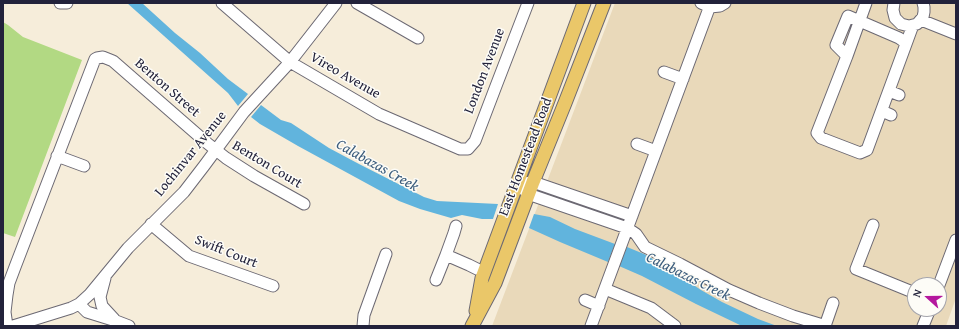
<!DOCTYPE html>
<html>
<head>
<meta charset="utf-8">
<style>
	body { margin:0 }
	#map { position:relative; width:959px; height:329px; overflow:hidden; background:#f6edda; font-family:"Gentium Book Plus",serif }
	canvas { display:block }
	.frame { position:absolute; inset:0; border:4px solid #22223b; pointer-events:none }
	.north { position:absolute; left:907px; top:277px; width:40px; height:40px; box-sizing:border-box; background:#fdfcf7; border:1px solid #a5a5ac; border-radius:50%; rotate:291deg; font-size:11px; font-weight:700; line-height:16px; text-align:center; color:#22223b }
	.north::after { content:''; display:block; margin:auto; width:14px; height:18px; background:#b5179e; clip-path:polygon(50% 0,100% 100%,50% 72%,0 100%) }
</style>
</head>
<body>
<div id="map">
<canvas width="959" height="329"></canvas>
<div class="frame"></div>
<div class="north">N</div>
</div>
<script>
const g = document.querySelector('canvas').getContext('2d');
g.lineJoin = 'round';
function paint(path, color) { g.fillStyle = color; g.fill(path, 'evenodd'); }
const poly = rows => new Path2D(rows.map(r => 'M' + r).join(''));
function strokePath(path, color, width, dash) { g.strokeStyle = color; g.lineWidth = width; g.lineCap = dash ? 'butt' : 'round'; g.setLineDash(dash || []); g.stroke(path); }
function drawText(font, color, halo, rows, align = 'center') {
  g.font = font + ' "Gentium Book Plus",serif'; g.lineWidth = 3; g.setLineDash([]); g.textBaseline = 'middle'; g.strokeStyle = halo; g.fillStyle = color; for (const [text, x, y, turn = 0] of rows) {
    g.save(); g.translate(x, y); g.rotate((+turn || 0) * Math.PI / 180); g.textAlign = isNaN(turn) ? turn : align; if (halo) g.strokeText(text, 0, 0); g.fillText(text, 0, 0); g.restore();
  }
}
paint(poly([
	[615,3,956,3,956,298,946,326,492,326],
	[915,285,939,285,939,309,915,309]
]), '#e9d9ba');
paint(poly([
	[3,22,8,25,23,37,82,60,15,237,3,233]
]), '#b2d983');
paint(poly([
	[127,3,142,3,175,33,200,53,228,79,248,94,238,106,228,93],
	[261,105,281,120,291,123,329,148,359,164,424,197,437,201,498,204,493,219,482,219,462,215,451,218,420,209,399,201,298,146,260,124,251,117],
	[534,214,550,217,575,229,615,244,608,262,560,242,529,228],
	[627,247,644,254,662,264,701,290,722,302,758,319,777,326,742,326,696,304,642,276,619,266]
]), '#61b4dd');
const minor = poly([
	[60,3,67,3],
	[222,3,290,62,379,114,460,149,468,149,475,141,496,86,528,3],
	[357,3,418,38],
	[701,3,710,7,720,6,725,3],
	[866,3,847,56,817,133,821,138,860,153,867,150,913,25],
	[894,3,893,10,895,18,901,24,909,26,917,24,923,17,924,12,924,7,923,3],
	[921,20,956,34],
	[847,56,836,45,848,16,899,38,906,43],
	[664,72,683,79],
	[889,91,899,95],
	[882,111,891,115],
	[637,144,656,151],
	[57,156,84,166],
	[517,183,528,194,627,228,636,234,645,247,680,264,729,290,759,303,793,316,826,326],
	[524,183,533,182,632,216],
	[151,224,189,256,273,286],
	[873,225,856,269,915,293],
	[456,226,454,233,446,255,469,265,477,269],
	[105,278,100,297,102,306,114,319],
	[436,280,446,255],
	[939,285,956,240],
	[605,289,651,308,675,326],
	[585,300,599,306],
	[79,304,87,312,116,321,129,326],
	[7,326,5,312,7,295,9,283,15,267,95,59,97,58,103,57,113,61,207,143,226,158,254,176,304,204],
	[13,326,71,308,79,304,90,294,128,248,184,192,204,166,244,112,290,62,336,3],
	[363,326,364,315,386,254],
	[591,326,711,3],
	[825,326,833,303],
	[923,326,930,309]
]);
const major = poly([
	[476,311,482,278,584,3],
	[472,326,495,283,533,182,565,103,604,3]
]);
strokePath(minor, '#6c6973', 13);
strokePath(major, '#6c6973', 15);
strokePath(minor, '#fff', 11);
strokePath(major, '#eac769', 13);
drawText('14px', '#22223b', '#fdfcf7', [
	["London Avenue",485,71,-69],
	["Vireo Avenue",345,76,30],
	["Benton Street",167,88,41],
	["Lochinvar Avenue",191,154,-51],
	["East Homestead Road",526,157,-69],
	["Benton Court",267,165,31],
	["Swift Court",226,252,22]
]);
drawText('italic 15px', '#3b5c7c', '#fdfcf7', [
	["Calabazas Creek",377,166,29],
	["Calabazas Creek",688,277,26]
]);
</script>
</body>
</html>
